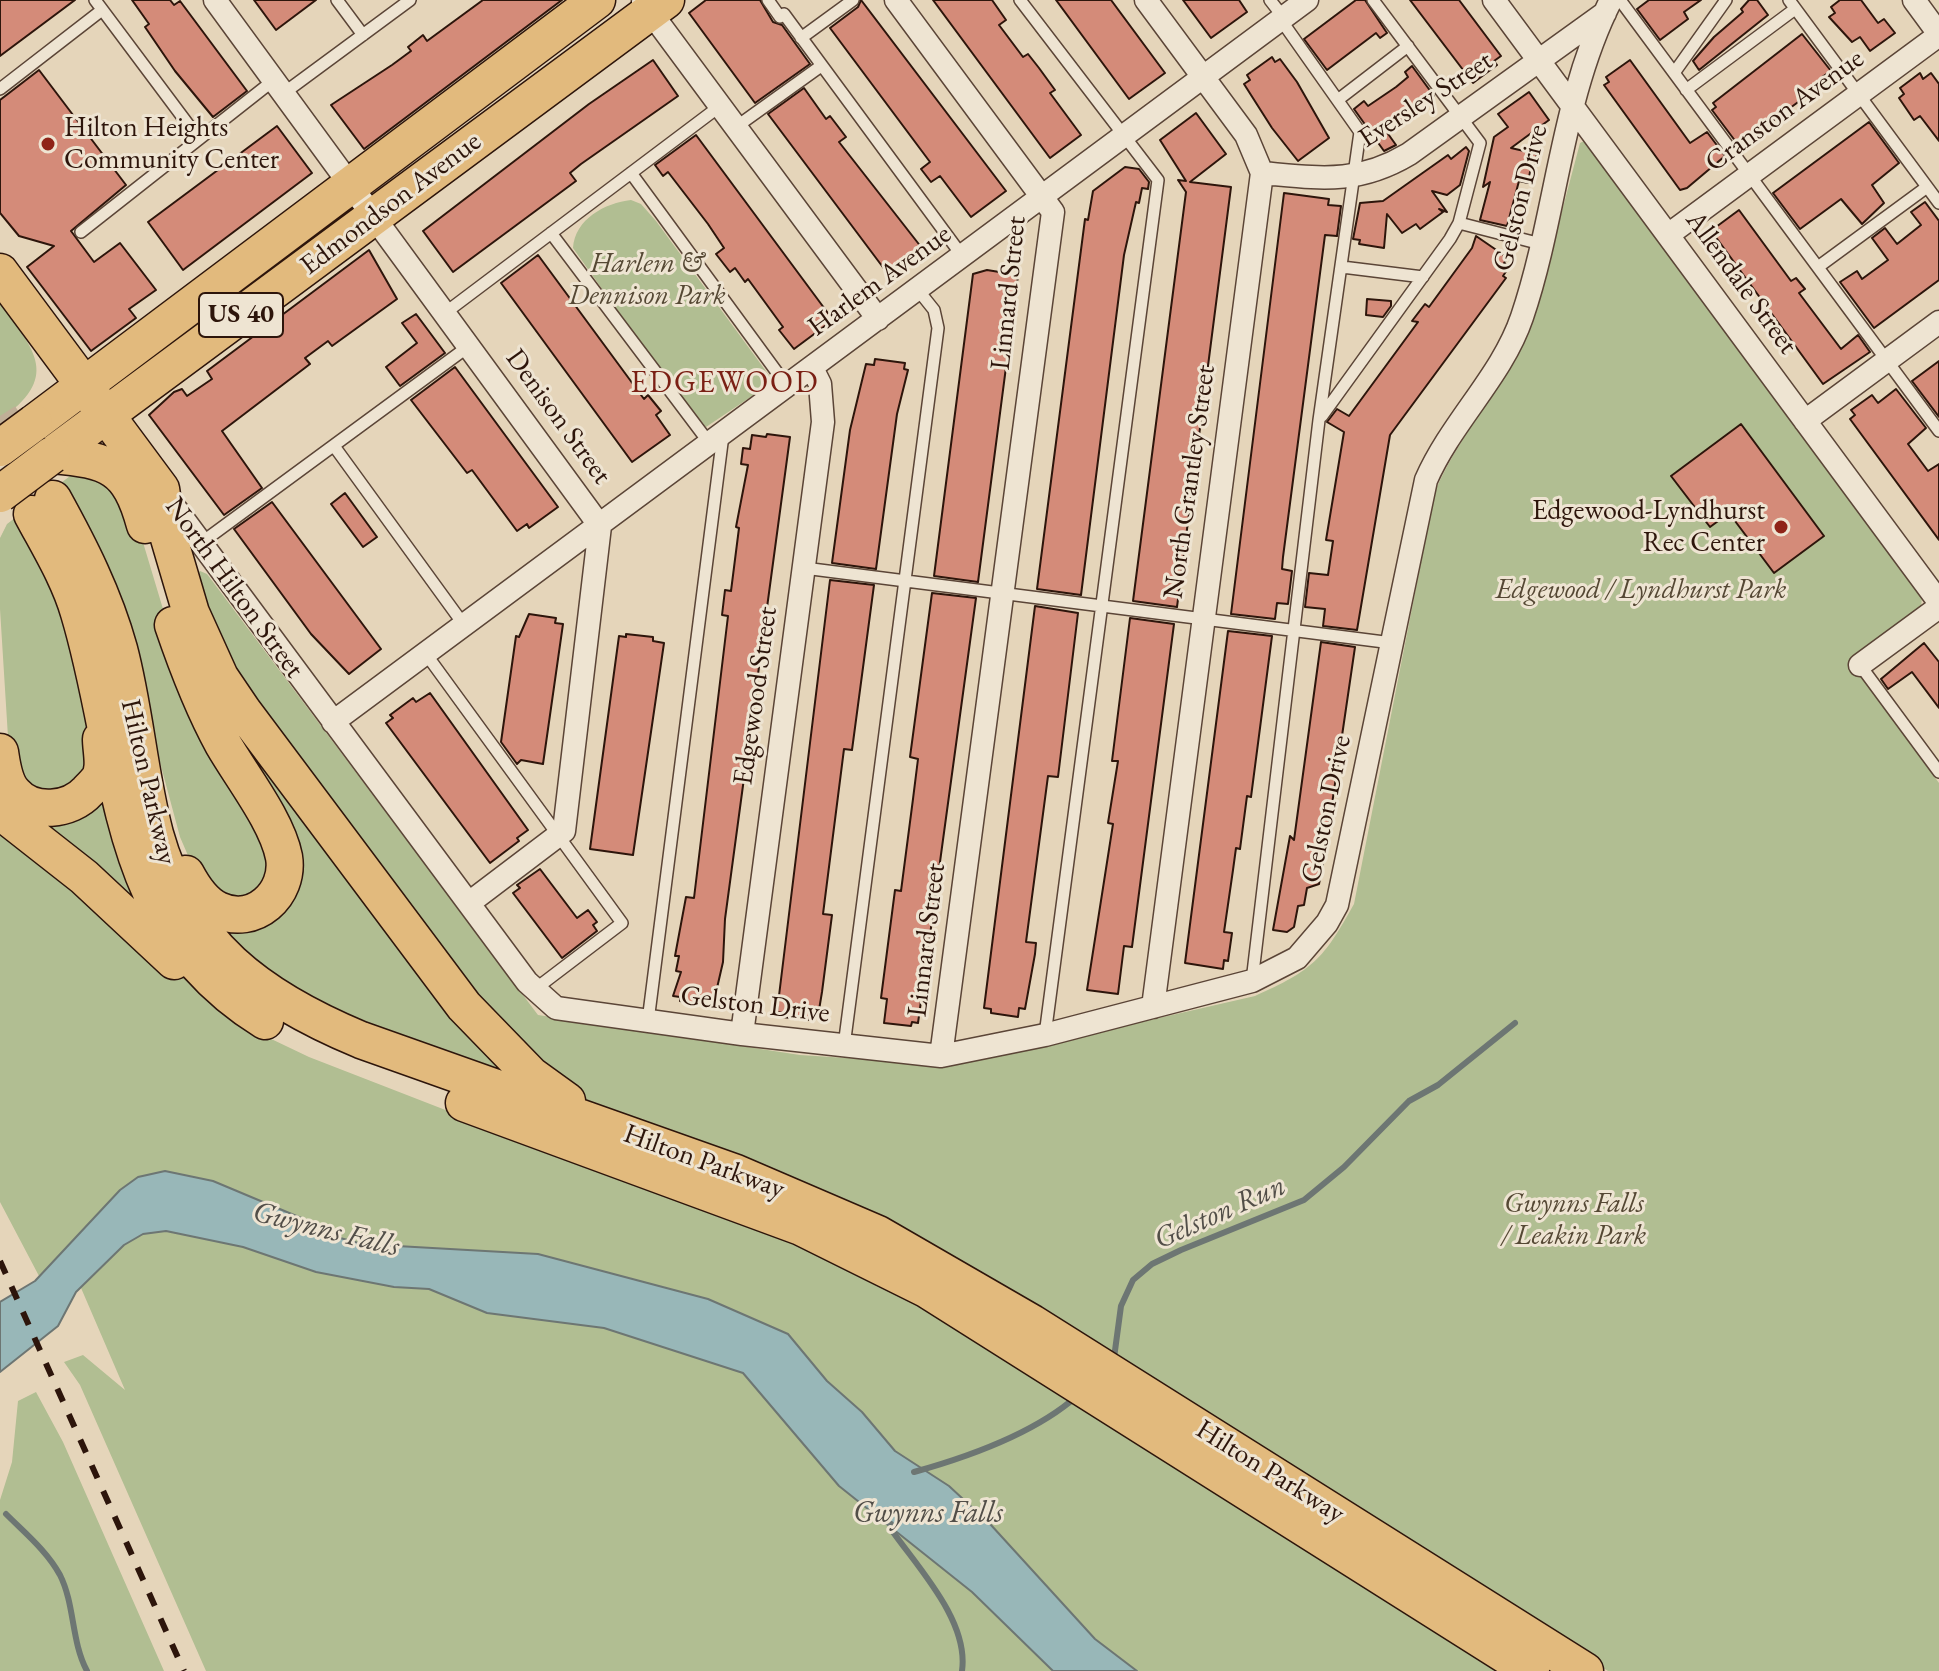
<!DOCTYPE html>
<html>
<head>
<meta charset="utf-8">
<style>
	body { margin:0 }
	canvas { display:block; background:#e5d5ba }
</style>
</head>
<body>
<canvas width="1939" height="1671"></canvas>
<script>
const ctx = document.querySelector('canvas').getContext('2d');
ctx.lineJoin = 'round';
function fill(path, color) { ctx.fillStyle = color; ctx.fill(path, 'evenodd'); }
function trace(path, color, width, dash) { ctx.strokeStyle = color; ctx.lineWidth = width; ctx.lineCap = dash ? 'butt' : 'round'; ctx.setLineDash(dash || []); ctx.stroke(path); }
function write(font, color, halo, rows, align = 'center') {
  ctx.font = font + ' "EB Garamond",serif'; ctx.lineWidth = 6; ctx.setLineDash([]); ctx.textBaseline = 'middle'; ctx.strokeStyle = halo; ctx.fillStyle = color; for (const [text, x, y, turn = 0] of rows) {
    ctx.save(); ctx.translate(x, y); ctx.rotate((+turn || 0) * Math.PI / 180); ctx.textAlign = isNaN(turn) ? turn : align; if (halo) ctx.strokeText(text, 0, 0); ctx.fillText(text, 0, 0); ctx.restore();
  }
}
fill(new Path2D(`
	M1586,140l336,456 -1,13 -71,53 89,121v888h-331l-648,-407 -347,-149 -31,-17 -61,-44 -277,-360 -52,-116 8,-7 7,3 331,441 262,40 154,10 301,-69c58,-26 68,-36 99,-92l81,-413c28,-63 73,-109 99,-174l46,-174z
	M631,200l10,4 15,17 115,157 -1,6 -64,43 -56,-70 -77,-109c2,-29 32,-45 58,-48z
	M0,303c36,49 60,74 0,117z
	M100,472l30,27 48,160 100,215 -39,31 -40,-24 -19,-44 -68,-254 -50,6 31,157v19l-33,33 -41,-17 -10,-28 -9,-144v-71l7,-14 67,-51z
	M209,675l303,401 -184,-60 -65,-40 -56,-62 87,-28z
	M105,799l52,127 -123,-110z
	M0,822l119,96 94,83 52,35 44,21 206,80 236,84 123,56 635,394h-1303l-126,-286 -16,-23 19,-7 42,35 -50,-116 85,-78 75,-5 -22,-10 -93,9 -81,86 -39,-74z
	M36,1392l27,50 101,229h-164v-171l12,-38 6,-61z`), '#b1be92');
const water = new Path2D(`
	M165,1171l48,10 93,39 27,16 29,8 176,10 170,45 80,35 39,47 35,31 33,39 54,35 42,39 104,114 42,32h-84l-81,-79 -133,-106 -96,-113 -139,-45 -117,-15 -58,-24 -35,-2 -78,-15 -73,-25 -77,-16 -23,3 -19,11 -48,47 -18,34 -58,46v-70l35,-21 85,-91 18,-13z`);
fill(water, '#98b7b8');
trace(water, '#6d7673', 2);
trace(new Path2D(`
	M1114,1358l7,-52 12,-26 19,-16 29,-14 123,-50 40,-33 65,-66 29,-16 77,-62
	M914,1472c54,-15 120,-38 163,-76
	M6,1514c19,19 41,37 54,61 15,30 11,66 27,96
	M891,1524l2,8c27,38 76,90 69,139`), '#6d7673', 6);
const building = new Path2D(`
	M0,0h75l-75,56z
	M132,0h38l4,5 6,-4 67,90 -34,26 -38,-46 -30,-44 4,-3z
	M254,0h62l-40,30z
	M483,0h79l-198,149 -33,-44 61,-40 19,-14 -3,-4 15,-12 4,6z
	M706,0h54l13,22 9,3 28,39 -55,39 -66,-90z
	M861,0l145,191 -35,26 -31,-41 -9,6 -10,-13 9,-7 -100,-134 28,-21z
	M933,0h59l14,20 -7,5 24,32 5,-3 11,14 16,22 -5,3 31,42 -31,23z
	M1056,0h55l54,73 -36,26z
	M1183,0h56l8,12 -36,26z
	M1356,0h9l22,33 -7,5 -4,-5 -49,37 -23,-31z
	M1410,0h49l42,56 -7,5 3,4 -24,18z
	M1649,0h52l-17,12 4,7 -28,21 -23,-31z
	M1749,0h8l11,15 -69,55 -6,-9 21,-24 29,-25 -2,-3z
	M1840,0h21l17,23 6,-4 11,14 -25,18 -10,-14 -8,5 -23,-25 6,-4 -4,-6z
	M1802,34l29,37 -9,6 3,5 -86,64 -27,-36 4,-3 -3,-4z
	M1272,57l3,5 5,-3 17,23 32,56 -31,23 -26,-33 -28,-44 6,-4 -3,-5z
	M653,60l25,36 -97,68 -11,9 6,8 -123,91 -30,-41 166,-127z
	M1630,60l60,83 17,-11 18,24 -38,32 -7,2 -76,-105 5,-3 -3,-5z
	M1412,66l22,30 -48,35 10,14 -12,6 -30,-42 10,-8 4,5 28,-19 12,-10 -3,-5z
	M39,70l87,115 -55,46 23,31 26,-19 36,47 -27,19 7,9 -45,33 -64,-84 27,-21 -35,-10 -19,-23v-113z
	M1920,73l3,6 8,-6 8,11v57l-19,-25 -6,4 -15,-22 5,-4 -4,-6z
	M804,88l22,31 4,-3 16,21 -7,5 86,110 -34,26 -123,-164z
	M1529,92l20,28 -38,28 26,6 -4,18h-3l-2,11 -9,-2 -12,45 -27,-6 10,-38 -7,5 11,-50 14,-10 -10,-13z
	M1196,113l30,41 -36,28 41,5 -54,420 -44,-6 53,-409 -8,-12 8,1 -26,-41z
	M1869,122l30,41 -27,22 12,18 -22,21 -21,-25 -41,30 -27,-36z
	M277,126l35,47 -129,97 -35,-48z
	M696,135l137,185 -39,29 -15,-19 4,-3 -35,-48 -3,3 -10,-14 -5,4 -14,-18 8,-6 -16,-24 -40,-52 -5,4 -8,-11z
	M1466,147l3,4 -9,34 -13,10 -15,-4 15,21 -8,-3 4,3 -23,17 -4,-5 -14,9 -15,-19 -3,34 -25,-4 1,-4 -7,-1 7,-36 23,-2 65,-46 3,4z
	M1125,167l14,2 10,13 -1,7 -6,-1 -3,15 -3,-1 -12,53 -43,340 -44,-6 48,-370 3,1 5,-29z
	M1284,193l45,6 -1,6 13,1 -4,30 -12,-1 -42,322 -1,12 10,2 -4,33 -11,-1 -2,16 -44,-5z
	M1925,202l14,19v59l-65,48 -34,-46 17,-11 5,8 26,-19 -16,-22 13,-10 12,16 24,-19 -10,-13z
	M1739,210l52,71 5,-3 9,11 -6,4 42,56 17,-14 12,17 -47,32 -108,-148 5,-4 -4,-5z
	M1476,236l32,22 -4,5 5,4 -6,9 3,2 -116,157 -33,195 -34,-4 2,-17 -20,-2 4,-34 19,2 5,-34 -7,-1 18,-108 -17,-10 10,-13 12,7 69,-94 -6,-1 13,-17 4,3 43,-59z
	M369,250l28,49 -65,47 -4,-5 -23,17 5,6 -88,67 40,57 -38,27 -75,-100 25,-23 8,-3 5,7 25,-17 -5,-8z
	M538,255l106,144 4,-4 13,16 -5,4 14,20 -38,27 -131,-179z
	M987,270l31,5 -40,307 -44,-6 39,-302z
	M1367,299l24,2v5l-8,11 -17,-2z
	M416,314l29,39 -45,33 -14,-19 31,-24 -15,-20z
	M875,359l30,4 -1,6 4,1 -11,44 -21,155 -44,-6 18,-133 16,-66 8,1z
	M1939,361v56l-27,-36z
	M455,367l103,140 -29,21 -2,-4 -10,7 -45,-61 -5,3 -56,-73z
	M1896,389l30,39 -18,16 20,27 11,-7v76l-89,-121 5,-4 -4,-5 21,-15 6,8z
	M1741,424l83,112 -50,37 -45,-60 -19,14 -39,-51z
	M767,434l23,3 -65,482 -2,43 -9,39 -6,-1 -1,6 -27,-5v-4l-7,-1 8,-24 -5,-1 3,-15h-4l11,-59 8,1 34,-282 -6,-1 3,-25 6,1 8,-63 -3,-1 12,-62 -7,-1 2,-16 7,1 2,-14 14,2z
	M345,493l32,44 -14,10 -32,-43z
	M272,502l109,147 -32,25 -38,-40 -77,-105z
	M830,580l44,5 -22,165 -8,-1 -21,165 9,1 -10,77 -4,24 -8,-1v5l-28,-3 1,-4 -6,-1z
	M932,593l44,5 -58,425 -6,-1 -1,4 -27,-3 3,-24 -6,-1 14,-108 6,1 12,-92 5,-40 -8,-2z
	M1035,606l43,7 -20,164 -10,-1 -22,166 10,1 -1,11 -10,55 -6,-1 -1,9 -27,-4v-4l-7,-1z
	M529,614l27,4 -1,5 8,1 -20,140 -22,-4 -4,4 -16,-22 15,-106 3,1z
	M1130,618l44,6 -42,323 -8,-1 -6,48 -31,-4 26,-166 -5,-1 10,-62h-6z
	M1228,631l44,5 -21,161 -4,-1 -7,53 -4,-1 -3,22 -9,62 8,1 -4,28 -4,-1 -1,9 -38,-6z
	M626,634l27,3v4l11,2 -31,212 -43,-6 29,-213 7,1z
	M1321,642l34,5 -30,205 -6,32 -12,4 -3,17 -6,1 -4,21 -7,5 -14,-2 17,-94 4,4z
	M1924,643l15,19v46l-27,-36 -24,17 -7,-10z
	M430,693l98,137 -11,8 2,3 -29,22 -104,-140 7,-5 -3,-3 23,-17 3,4z
	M540,869l37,49 11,-8 9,12 -4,3 4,6 -35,27 -49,-65 7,-5 -3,-3z`);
fill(building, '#d48b79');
trace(building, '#2d150b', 2);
trace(new Path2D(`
	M0,416l31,48`), '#c0af97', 36, [36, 18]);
const service = new Path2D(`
	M95,0l104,139
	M337,0l26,35
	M768,0l12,17 4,-3 179,243
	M1020,0l138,180 -113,855
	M1270,0l14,18
	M1620,0l319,431
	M1789,0l150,203
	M801,38l52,-38
	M1674,73l52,-73
	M0,89l102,-79
	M1686,90l109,-81
	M284,93l126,-93
	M1339,99l69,-53
	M736,127l85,-61
	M631,173l156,213
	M1459,223l82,21
	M81,232l193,-152
	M551,233l159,211
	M1342,267l81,10
	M1818,267l109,-80
	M445,313l275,-207
	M1322,416l128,-177 9,-16 21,-80 -107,-143
	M334,446l130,179
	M201,543l268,-197
	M804,568l588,75
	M426,654l196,269 -88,67
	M1860,665l79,107
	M1252,981l67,-561 41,-288 -79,-112
	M648,1021l75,-586
	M844,1046l94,-718 -4,-18 -16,-20`);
const minor = new Path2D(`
	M215,0l385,526 -36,305 -95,72
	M896,0l157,212 -112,844
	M1146,0l100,135 16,38 -109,834
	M1494,0l445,602
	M1914,0l25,34
	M643,2l235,317
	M1262,173c57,5 95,12 147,-19l196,-141
	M1668,235l271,-200
	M1805,421l134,-99
	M167,497l360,485 29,26 186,26 199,22 104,-21 207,-54 45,-23 30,-35 10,-18 89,-425c26,-59 76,-104 96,-163 35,-103 39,-219 89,-317
	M1860,665l79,-58
	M333,722l974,-722
	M742,1034l81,-612 -3,-38 -8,-16`);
const primary = new Path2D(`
	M0,272l161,217 7,46 23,78 29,64 23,34 221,295 67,69 36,26
	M34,423l563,-423
	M52,455l614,-455
	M52,455c57,5 77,11 93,70
	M53,499c27,49 51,96 66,150 16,60 20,124 36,185 31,111 105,164 206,206l375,133 142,61 154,89 553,348
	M32,514c17,32 37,64 47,99 47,156 30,311 186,408
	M173,625c14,41 29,81 50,119 19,33 54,77 61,113 6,37 -30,70 -66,53 -15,-7 -24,-21 -32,-36
	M0,752c2,13 4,31 14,41 19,22 56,18 74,-2 6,-7 13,-11 14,-21 2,-9 -1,-22 -1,-31
	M0,811l84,66 90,84
	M464,1103l337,124 125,62 605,382`);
trace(service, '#5b4537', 14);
trace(minor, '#5b4537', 25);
trace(primary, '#2d150b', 39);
trace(service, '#eee4d2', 11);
trace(minor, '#eee4d2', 22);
trace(primary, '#e2ba7d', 36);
trace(new Path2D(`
	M0,1261l184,410`), '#2d150b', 6, [14, 14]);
const primaryBridge = new Path2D(`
	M0,448l34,-25
	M0,494l52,-39`);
trace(primaryBridge, '#2d150b', 39, []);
trace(primaryBridge, '#e2ba7d', 36);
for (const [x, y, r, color] of [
	[48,144,8,"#8f2418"],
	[1781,527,8,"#8f2418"]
]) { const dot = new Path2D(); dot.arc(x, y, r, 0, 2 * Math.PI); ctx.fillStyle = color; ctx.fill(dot); trace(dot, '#eee4d2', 3); }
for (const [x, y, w] of [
	[241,315,84]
]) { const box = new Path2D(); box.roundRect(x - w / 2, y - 22, w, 44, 6); ctx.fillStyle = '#eee4d2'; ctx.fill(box); trace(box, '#2d150b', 2); }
write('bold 26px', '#2d150b', null, [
	["US 40",241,315]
]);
write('28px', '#2d150b', '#eee4d2', [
	["Eversley Street",1426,100,-33],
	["Cranston Avenue",1785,111,-36],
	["Gelston Drive",1521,198,-76],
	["Edmondson Avenue",391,204,-37],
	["Harlem Avenue",880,281,-36],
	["Allendale Street",1741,283,54],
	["Linnard Street",1009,293,-84],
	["Denison Street",558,417,54],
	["North Grantley Street",1190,482,-82],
	["North Hilton Street",234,588,54],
	["Edgewood Street",756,696,-82],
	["Hilton Parkway",148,782,77],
	["Gelston Drive",1327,809,-78],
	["Linnard Street",927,940,-83],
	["Gelston Drive",755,1005,7],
	["Hilton Parkway",704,1162,20],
	["Hilton Parkway",1270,1472,32]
]);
write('28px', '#2d150b', '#eee4d2', [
	["Hilton Heights",64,128],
	["Community Center",64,160],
	["Edgewood-Lyndhurst",1765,511,"right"],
	["Rec Center",1765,543,"right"]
], 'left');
write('italic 28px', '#554834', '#eee4d2', [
	["Harlem &",647,264],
	["Dennison Park",647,296],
	["Edgewood / Lyndhurst Park",1641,590],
	["Gwynns Falls",1574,1204],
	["/ Leakin Park",1574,1236]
]);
ctx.letterSpacing = '2px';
write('30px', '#7a1f14', '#eee4d2', [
	["EDGEWOOD",725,384]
]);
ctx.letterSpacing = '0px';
write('italic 30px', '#524e48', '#eee4d2', [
	["Gelston Run",1220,1213,-24],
	["Gwynns Falls",326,1230,14],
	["Gwynns Falls",928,1514]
]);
</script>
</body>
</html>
